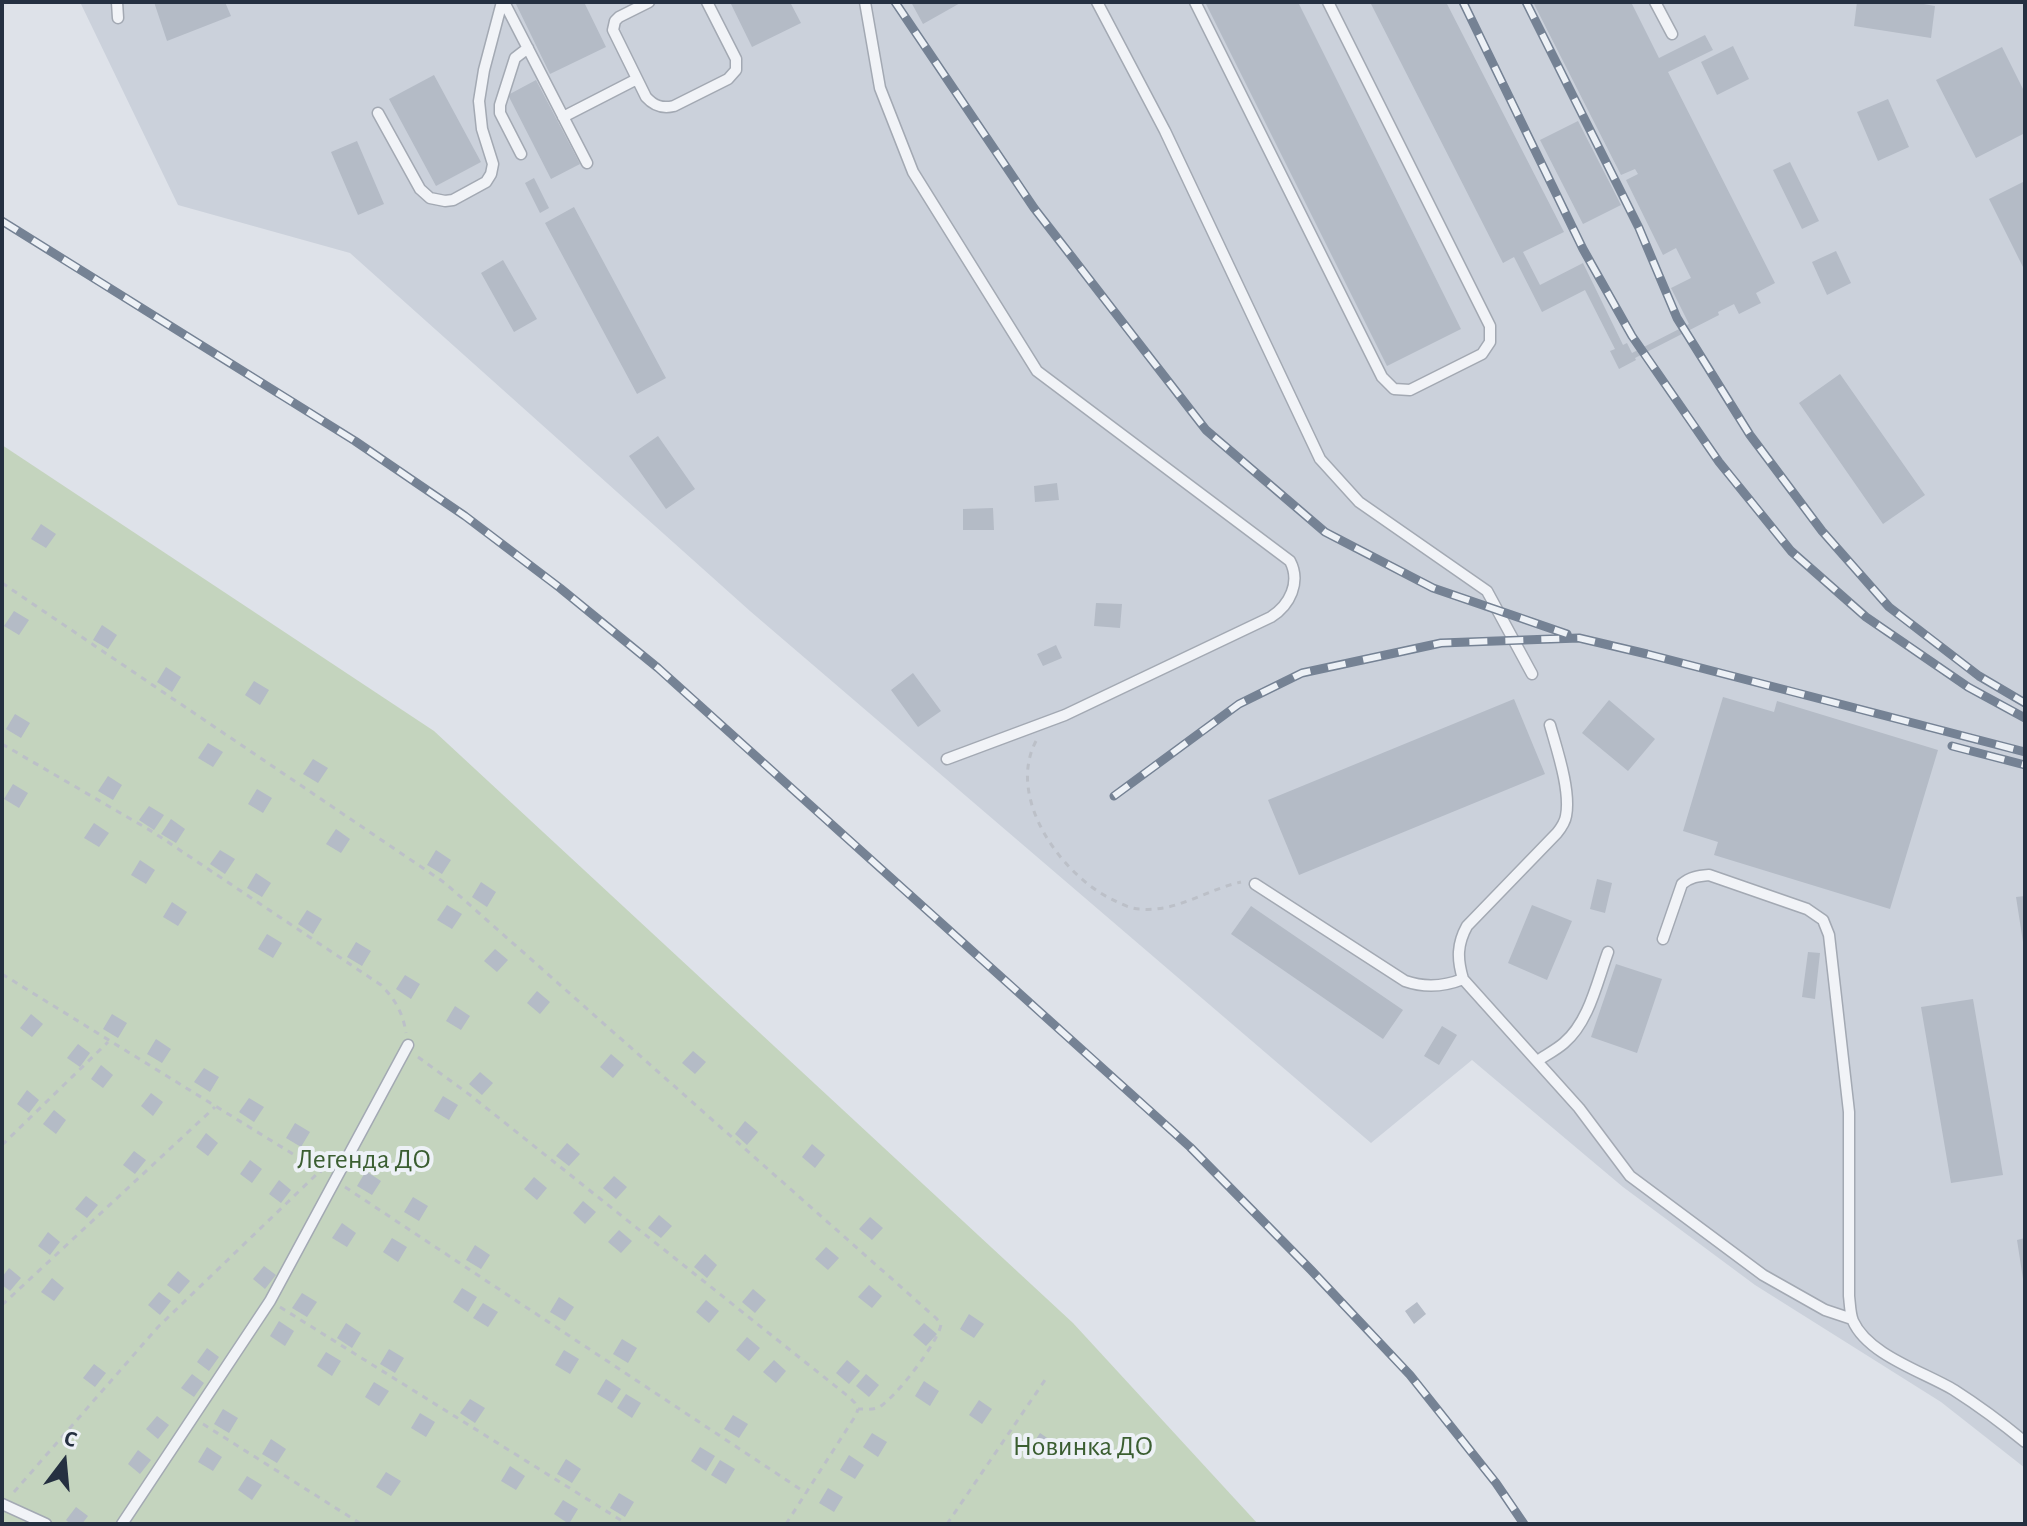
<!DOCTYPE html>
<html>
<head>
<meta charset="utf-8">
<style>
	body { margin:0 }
	#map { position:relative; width:2027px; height:1526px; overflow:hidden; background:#dee2e9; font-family:"Alegreya Sans",sans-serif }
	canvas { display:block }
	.frame { position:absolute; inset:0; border:4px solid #253041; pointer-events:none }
	.north { position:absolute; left:24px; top:1422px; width:80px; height:80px; -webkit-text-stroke:6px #edf1f6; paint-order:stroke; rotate:16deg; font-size:22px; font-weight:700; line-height:32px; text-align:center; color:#253041 }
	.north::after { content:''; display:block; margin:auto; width:28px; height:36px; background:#253041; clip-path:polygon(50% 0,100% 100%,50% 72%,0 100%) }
</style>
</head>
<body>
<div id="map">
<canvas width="2027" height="1526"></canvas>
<div class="frame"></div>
<div class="north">С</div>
</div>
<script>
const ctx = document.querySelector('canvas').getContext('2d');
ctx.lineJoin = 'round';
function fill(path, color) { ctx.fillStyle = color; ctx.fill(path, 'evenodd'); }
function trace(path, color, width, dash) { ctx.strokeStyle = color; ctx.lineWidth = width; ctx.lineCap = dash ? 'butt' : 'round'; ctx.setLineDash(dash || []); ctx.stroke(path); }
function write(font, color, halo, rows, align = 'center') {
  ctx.font = font + ' "Alegreya Sans",sans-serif'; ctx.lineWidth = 8; ctx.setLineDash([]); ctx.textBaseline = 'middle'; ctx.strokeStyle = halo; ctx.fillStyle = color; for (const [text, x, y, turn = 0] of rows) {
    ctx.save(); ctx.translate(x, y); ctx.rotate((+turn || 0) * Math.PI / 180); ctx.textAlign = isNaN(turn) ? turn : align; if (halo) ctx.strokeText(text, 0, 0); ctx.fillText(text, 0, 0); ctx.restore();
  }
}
fill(new Path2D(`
	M80,2h1945v1466l-84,-66 -186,-117 -132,-98 -151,-127 -101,83 -621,-532 -400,-358 -172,-48z`), '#cbd1db');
fill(new Path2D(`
	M2,445l432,286 639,592 185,201h-1256z`), '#c4d4be');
fill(new Path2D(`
	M154,2h71l6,14 -64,25z
	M515,2h69l22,45 -56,27z
	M730,2h60l11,21 -49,24z
	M911,2h51l-39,22z
	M1205,2h93l163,327 -74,37z
	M1370,2h76l118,230 -41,20 17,33 43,-22 40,82 4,-2 5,10 57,-29 -18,-36 20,-10 -15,-30 -13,7 -37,-75 12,-6 -3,-5 -14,6 -88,-173h98l28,56 46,-23 8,15 -45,22 107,211 -19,10 5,10 -22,11 -5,-10 -16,8 1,3 -84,43 1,2 -17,9 -9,-18 5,-2 -30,-59 -43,22 -28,-55 -11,6z
	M1857,2h55l23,4 -4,32 -77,-12z
	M1733,46l16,33 -32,16 -16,-33z
	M2002,47l23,46v40l-49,25 -40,-78z
	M434,75l47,87 -45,24 -47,-87z
	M536,80l44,84 -29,15 -43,-84z
	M1888,99l21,48 -31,14 -21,-49z
	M1578,121l43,84 -38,19 -43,-84z
	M357,141l27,63 -26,11 -27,-63z
	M1790,162l29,59 -17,8 -29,-59z
	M534,178l15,30 -9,5 -15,-30z
	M2025,181v90l-36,-72z
	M574,207l92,171 -29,16 -92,-171z
	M1836,251l15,32 -24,12 -15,-33z
	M503,260l34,59 -23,13 -33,-59z
	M1840,374l85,121 -42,29 -84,-121z
	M658,436l37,53 -29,20 -37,-53z
	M1057,483l2,17 -24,2 -1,-16z
	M993,508l1,22h-31v-21z
	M41,524l15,10 -10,14 -15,-9z
	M1096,603l26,1 -2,24 -26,-2z
	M14,611l15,9 -10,15 -15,-9z
	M102,625l15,10 -9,14 -15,-9z
	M1056,645l6,13 -19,8 -6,-12z
	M166,667l15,10 -9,15 -15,-10z
	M913,673l28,38 -23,16 -27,-37z
	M254,681l15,9 -9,15 -15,-10z
	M1723,697l51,15 3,-11 161,49 -48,159 -176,-54 4,-13 -35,-11z
	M1514,699l31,75 -246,101 -31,-75z
	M1609,700l46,39 -27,32 -46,-38z
	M15,714l15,9 -9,15 -15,-9z
	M208,743l15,9 -10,15 -15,-9z
	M313,759l15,9 -10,15 -15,-9z
	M108,776l14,9 -9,15 -15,-9z
	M13,784l15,9 -9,15 -15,-9z
	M257,789l15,9 -9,15 -15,-9z
	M149,806l15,9 -10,15 -15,-10z
	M171,819l14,10 -9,14 -15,-9z
	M94,823l15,10 -10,14 -15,-9z
	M336,829l14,10 -9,14 -15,-9z
	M220,850l15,9 -10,15 -15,-10z
	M436,850l15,10 -9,14 -15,-9z
	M140,860l15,10 -9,14 -15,-9z
	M256,873l15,10 -9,14 -15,-9z
	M1597,879l15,4 -7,30 -15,-4z
	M481,882l15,10 -9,15 -15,-10z
	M2025,896v45l-2,1 -7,-45z
	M172,902l15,10 -9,14 -15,-9z
	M447,905l15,9 -10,15 -15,-9z
	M1532,905l40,16 -25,59 -39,-17z
	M1251,906l152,104 -20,29 -152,-105z
	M307,910l15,9 -9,15 -15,-10z
	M267,934l15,9 -9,15 -15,-9z
	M356,942l15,9 -9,15 -15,-9z
	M495,949l13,11 -11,12 -13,-11z
	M1808,952l12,1 -5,46 -13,-2z
	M1616,964l46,15 -25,74 -46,-16z
	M405,975l15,9 -9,15 -15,-10z
	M537,991l13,11 -10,12 -13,-11z
	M1973,999l30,176 -52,8 -30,-176z
	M455,1006l15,10 -9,14 -15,-9z
	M31,1014l12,10 -11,13 -12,-9z
	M112,1014l15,9 -9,15 -15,-9z
	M1442,1026l15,9 -18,30 -15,-9z
	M156,1039l15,10 -9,14 -15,-9z
	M78,1044l12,9 -10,14 -13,-9z
	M693,1051l13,11 -11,12 -13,-11z
	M611,1054l13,11 -11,13 -13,-11z
	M101,1065l12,10 -10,13 -12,-9z
	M204,1068l15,9 -9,15 -16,-10z
	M480,1072l13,11 -11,12 -13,-11z
	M27,1090l12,10 -10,13 -12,-9z
	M151,1093l12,9 -10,14 -12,-10z
	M443,1096l15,9 -9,15 -15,-9z
	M249,1098l15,9 -10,15 -15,-10z
	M54,1110l12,10 -10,14 -13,-10z
	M745,1121l13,11 -11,13 -12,-11z
	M295,1123l15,9 -9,15 -15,-9z
	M206,1133l12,10 -10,13 -12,-9z
	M567,1143l13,11 -11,12 -13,-10z
	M812,1144l13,11 -10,13 -13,-11z
	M134,1151l12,9 -11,14 -12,-9z
	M250,1160l12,9 -10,14 -12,-9z
	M366,1171l15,10 -9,14 -15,-9z
	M614,1176l13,11 -11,12 -13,-11z
	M534,1177l13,11 -10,12 -13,-11z
	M279,1180l12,10 -10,13 -12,-9z
	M86,1196l12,9 -11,13 -12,-9z
	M413,1197l15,9 -9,15 -15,-9z
	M583,1201l13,11 -11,12 -12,-11z
	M659,1215l13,11 -11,12 -13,-10z
	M870,1217l13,11 -11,12 -13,-11z
	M342,1223l14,10 -9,14 -15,-9z
	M619,1230l13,11 -11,12 -13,-11z
	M48,1232l12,10 -10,13 -12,-9z
	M392,1238l15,9 -9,15 -15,-10z
	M2025,1238v41h-2l-6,-39z
	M475,1245l15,10 -9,14 -15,-9z
	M826,1247l13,11 -11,12 -13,-11z
	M705,1254l12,11 -10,13 -13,-11z
	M264,1266l12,9 -11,14 -12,-10z
	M9,1268l12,10 -11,13 -8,-6v-8z
	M178,1271l12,10 -11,13 -12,-9z
	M52,1278l12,10 -10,13 -13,-9z
	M869,1285l13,11 -10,12 -14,-11z
	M462,1288l15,9 -9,15 -15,-10z
	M753,1289l13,11 -11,13 -13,-11z
	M159,1292l12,9 -11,14 -12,-10z
	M302,1293l15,9 -10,15 -15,-9z
	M559,1297l15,10 -9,14 -15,-9z
	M706,1300l13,11 -10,12 -13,-11z
	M1417,1302l9,12 -12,10 -9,-13z
	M483,1303l15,9 -10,15 -15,-9z
	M969,1314l15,10 -10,14 -14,-9z
	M279,1321l15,10 -9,15 -15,-10z
	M346,1323l15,10 -9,15 -15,-10z
	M924,1323l13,11 -11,12 -13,-11z
	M747,1337l13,11 -11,13 -13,-11z
	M622,1339l15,9 -9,15 -15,-9z
	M207,1348l12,9 -10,14 -12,-9z
	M389,1349l15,9 -9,15 -15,-9z
	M564,1350l15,9 -9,15 -15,-9z
	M326,1352l15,9 -9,15 -15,-10z
	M774,1360l12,11 -10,12 -13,-11z
	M847,1360l13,11 -11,13 -13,-11z
	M94,1364l12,9 -11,14 -12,-9z
	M192,1374l12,9 -10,14 -13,-9z
	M866,1374l13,11 -10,12 -13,-11z
	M606,1379l15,10 -9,14 -15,-9z
	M924,1381l15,10 -9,15 -15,-10z
	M374,1382l15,9 -10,15 -14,-9z
	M626,1394l15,9 -9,15 -15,-10z
	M470,1399l15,9 -10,15 -15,-10z
	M979,1400l13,9 -10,15 -13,-9z
	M223,1409l15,9 -9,15 -15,-9z
	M420,1413l15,9 -9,15 -15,-9z
	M733,1415l15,9 -9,14 -15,-9z
	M157,1416l12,9 -11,14 -12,-10z
	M872,1433l15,9 -9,15 -15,-10z
	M1040,1433l13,9 -10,15 -13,-9z
	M271,1439l15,10 -9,14 -15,-9z
	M207,1447l15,10 -9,14 -15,-9z
	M700,1447l15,9 -9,15 -15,-10z
	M138,1450l13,10 -11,14 -12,-10z
	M849,1455l15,10 -9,14 -15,-9z
	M566,1459l15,10 -9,14 -15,-9z
	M720,1460l15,9 -9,15 -15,-9z
	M510,1466l15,10 -9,14 -15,-9z
	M386,1472l15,9 -10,15 -15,-9z
	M247,1476l15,9 -10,15 -14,-10z
	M828,1488l15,9 -9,15 -15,-9z
	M619,1493l15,9 -9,15 -15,-9z
	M563,1500l15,9 -9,15 -15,-10z
	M76,1507l12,9 -6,8h-12l-4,-4z`), '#b4bbc6');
const service = new Path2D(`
	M117,2l1,16
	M504,2l83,161
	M649,2l-30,15 -4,4 -2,9 33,67c8,9 16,12 28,9l54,-27 8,-9v-11l-29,-57
	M865,2l15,86 33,84 124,199 253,190c11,21 0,44 -19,56l-206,98 -118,44
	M1097,2l68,129 155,328 39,43 128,89 45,83
	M1195,2l187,375 12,12 16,1 72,-36 8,-12v-16l-162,-324
	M1655,2l17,32
	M378,113l42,76 10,9 15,3 8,-1 33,-18 5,-8 2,-10 -11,-35 -3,-28 5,-31 18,-68
	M563,117l74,-38
	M521,154l-21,-41v-8l15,-47 13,-10
	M1550,725c7,25 21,66 16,91 -1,6 -5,12 -9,17l-90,93c-10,18 -10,33 -4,53l116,129 51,68 133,99 62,35 27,9
	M1255,884l150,97c20,7 38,6 58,-2
	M1663,939l19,-55c8,-7 16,-8 27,-9l98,34 16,11 6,15 20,177v184c1,8 1,18 4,25 15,34 71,51 101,69 25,16 48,33 71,52
	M1537,1061c9,-6 19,-11 27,-18 25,-21 33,-61 44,-91
	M2,1504l44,20
	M122,1524l148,-223 138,-256`);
trace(service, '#a3a9b3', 13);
trace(new Path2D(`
	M2,583l443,300 491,435 5,6c-1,16 -48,78 -64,84 -6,2 -13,1 -19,1
	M1036,741c-30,57 25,133 75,158 9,4 19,10 29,10 35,4 68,-20 101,-27
	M2,744l151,88 228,153c14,14 22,28 25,48
	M2,974l320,198
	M418,1057l52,38 379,302 6,6 3,6
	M2,1145l106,-103
	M345,1187l461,306
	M2,1305l213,-198
	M280,1307l347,217
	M203,1424l158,100
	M14,1492l144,-165 162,-156
	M786,1524l70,-109 2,-6
	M947,1524l98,-144`), '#bcc0c8', 3, [6, 6]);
trace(service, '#f1f3f7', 10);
const rail = new Path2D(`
	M895,2l139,206 172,222 119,102 108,56 134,46
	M1463,2l120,247 49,87 87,126 72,89 75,66 102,70 57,31
	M1526,2l113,226 38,90 73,117 72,96 67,76 90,69 46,27
	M2,221l353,220 110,75 95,72 98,80 532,479 121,123 99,105 86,108 28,41
	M1952,746l73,19
	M1114,796l125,-92 63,-31 139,-30 138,-5 68,16 378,98`);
trace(rail, '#758294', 9);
trace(rail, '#edf1f6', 6, [18]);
write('28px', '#3b5e31', '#edf1f6', [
	["Легенда ДО",364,1160],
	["Новинка ДО",1083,1447]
]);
</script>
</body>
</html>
